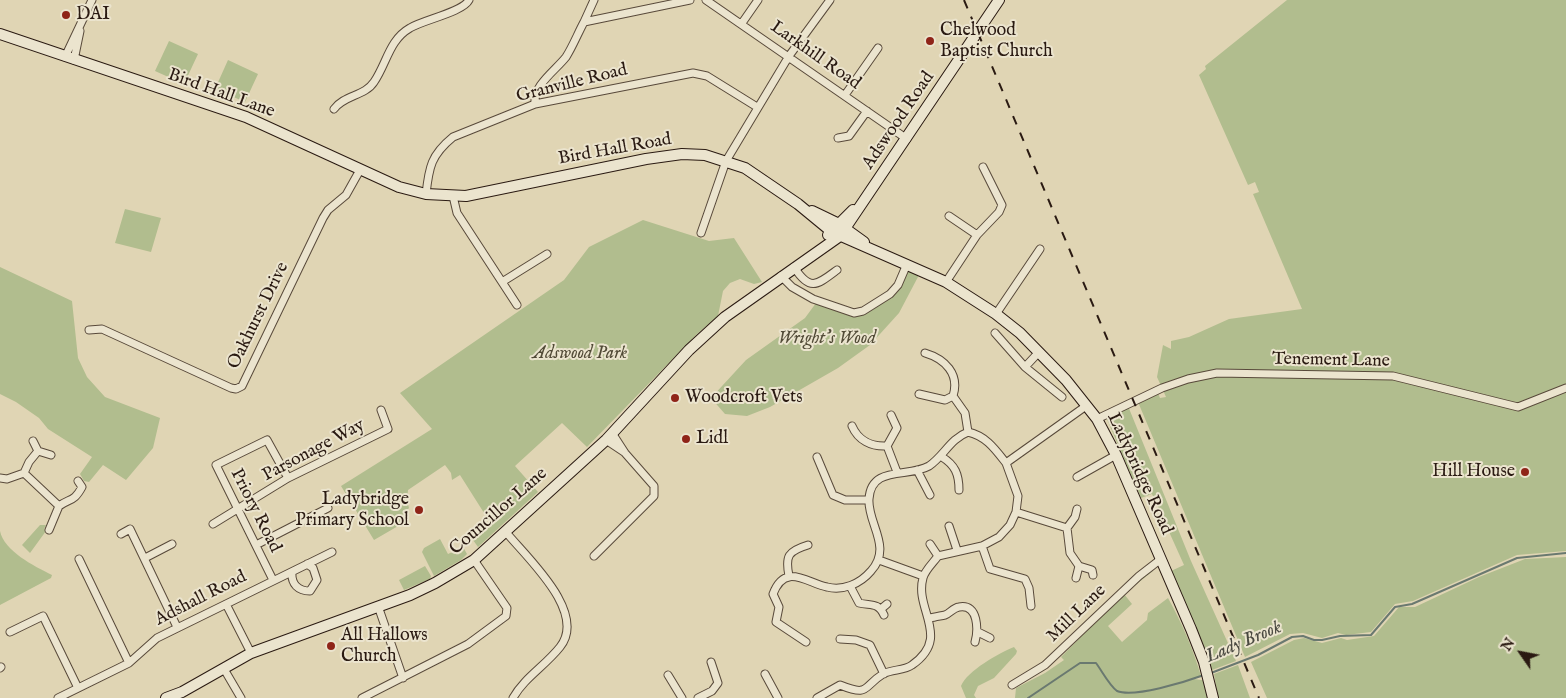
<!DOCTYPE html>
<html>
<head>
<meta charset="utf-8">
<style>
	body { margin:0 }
	#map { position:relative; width:1566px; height:698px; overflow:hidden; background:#e0d5b4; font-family:"IM FELL English",serif }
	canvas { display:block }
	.north { position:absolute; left:1496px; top:628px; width:50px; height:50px; -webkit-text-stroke:4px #ebe4ce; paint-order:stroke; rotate:303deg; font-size:14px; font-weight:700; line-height:20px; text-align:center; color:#2a1a12 }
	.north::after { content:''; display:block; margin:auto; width:18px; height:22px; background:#2a1a12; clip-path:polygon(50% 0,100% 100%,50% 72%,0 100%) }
</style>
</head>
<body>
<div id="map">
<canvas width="1566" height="698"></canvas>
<div class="north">N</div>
</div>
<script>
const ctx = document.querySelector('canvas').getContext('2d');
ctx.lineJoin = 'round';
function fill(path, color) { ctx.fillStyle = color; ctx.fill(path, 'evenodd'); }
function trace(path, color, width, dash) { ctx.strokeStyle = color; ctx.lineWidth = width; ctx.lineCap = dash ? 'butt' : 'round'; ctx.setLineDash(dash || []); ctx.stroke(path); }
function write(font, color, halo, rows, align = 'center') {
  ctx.font = font + ' "IM FELL English",serif'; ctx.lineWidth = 4; ctx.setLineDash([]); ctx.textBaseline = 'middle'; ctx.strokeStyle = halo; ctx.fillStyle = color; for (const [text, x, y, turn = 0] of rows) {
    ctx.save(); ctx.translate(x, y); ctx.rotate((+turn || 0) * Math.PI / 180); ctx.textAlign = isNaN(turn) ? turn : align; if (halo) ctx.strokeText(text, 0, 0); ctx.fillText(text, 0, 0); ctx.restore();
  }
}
fill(new Path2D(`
	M1287,0h279v385l-41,21h7l34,-17v162l-49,4 -104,46 -18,3 -24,28 -25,3 -8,-2 -16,5 -19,-5 -13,1 -45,23 -107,-255 20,-9 2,5 6,-1 -9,-20 6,-32 8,4v-8l18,-4 40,-18 73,-10 -49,-115 6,-2 -4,-10 -7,3 -49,-110 7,-6 -1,-3z
	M169,41l29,13 -14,30 -29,-13z
	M228,60l30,14 -13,28 -30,-13z
	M125,209l36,9 -10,34 -36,-9z
	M643,220l66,21 25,-3 28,44 -8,2 -14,-5 -10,4 -7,8 -5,25 -21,18 -110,113 -25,-24 -47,43 23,26 -60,55 -5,-7 18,-16 -31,-49 -8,5 -1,-7 -6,-8 -37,25 -1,11 2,7 -7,8 3,6 -31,18 -33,-54 91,-57 -32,-36 164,-113 25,-33z
	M0,267l72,34 6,57 9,19 18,20 55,21 -7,30 -27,32 -23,-15 -14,17 -5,-1 -4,-7 12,-17 -44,-28 -9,-11 -23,-16 -16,-8z
	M908,269l11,6 -20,38 -29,32 -32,23 -68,39 -23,9 -22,-2 -14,-16 35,-38 59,-42 11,-15c9,3 32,14 41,13 22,-3 40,-30 51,-47z
	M1128,406l63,155 45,100 -24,9 -41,-99 13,-6 -32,-71 -11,4 -35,-81z
	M40,525h6l-2,4 2,2 -16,22 -8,-8z
	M0,531c4,20 34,35 52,44l-1,3 -51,27z
	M440,539l8,15 15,-7 4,7 -6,6 -27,16 -12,-24 2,-4z
	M1566,557v141h-299l-16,-36 43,-22 10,-2 18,5 19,-5 6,2 27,-4 25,-29h16l64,-30 46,-18z
	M425,566l6,10 -1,3 -26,11 -5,-10z
	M1151,570l2,1 -29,23 8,10 -24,22 14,16 25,-22 1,-7 20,-15c14,25 25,51 33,78l-7,3 15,2 4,17h-198l1,-10 29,-15 19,-13 -3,-3 68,-69z
	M1014,647l3,4 -1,3 -22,24 -16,8 -4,9 2,3h-10l-5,-12c6,-15 38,-33 53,-39z
	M1238,665l12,33h-32l-4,-24z`), '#b1bd8e');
trace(new Path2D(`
	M1211,673l47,-18 34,-18 11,-1 11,4h8l18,-4 31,-1 24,-28 17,-3 105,-46 49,-5
	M1028,698l52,-35h16c6,8 13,22 21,28 17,7 68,-9 87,-16`), '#6a7970', 2);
const street = new Path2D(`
	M706,0l201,139
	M584,22l10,-22
	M742,23l16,-23
	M65,57l27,-57
	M74,60l6,-29
	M845,95l33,-47
	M535,104c-2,-19 20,-33 31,-47 7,-11 12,-24 18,-35l106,-22
	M334,109c10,-14 31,-13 40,-27 13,-19 15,-42 36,-54 13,-8 53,-16 59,-28
	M838,138l11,-2 18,-25
	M426,194c3,-27 5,-39 27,-57l82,-33 158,-31 14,3 50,31
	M453,196l4,17 60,92
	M949,216l28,19
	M701,233l25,-72 63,-105 41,-56
	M794,267c16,25 23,18 43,3
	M781,276l11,11 21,12 41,14 9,-2 27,-17 8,-9 9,-21
	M502,282l45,-28
	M946,282l31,-47 22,-23 3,-7 -19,-38
	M996,314l44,-65
	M89,330l13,-1 129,59 5,1 6,-3 81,-168 5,-8 18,-15 14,-25
	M995,333l30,34 14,-15
	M925,353c20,6 35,21 28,43l12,17 3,19
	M1025,367l37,30
	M919,394l26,6 8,-4
	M1097,419l65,-31 26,-9 29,-6 176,3 125,31 48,-19
	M852,426c6,14 19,21 35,20l10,26
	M606,440l18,12
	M887,446l10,-18 -6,-13
	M38,451l13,4
	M817,457l16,38 12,5h24
	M942,457c13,8 17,17 17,33
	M917,470l13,25
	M24,473l5,-11 9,-11 -5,-10
	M1077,477l39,-22
	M0,478l7,1 17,-6 35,33 -10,24
	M59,506c11,-8 15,-4 23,-19l-4,-6
	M1016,512l51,16 3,25 9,13 -3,12
	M213,524l75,-46 100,-49 -7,-19
	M949,526l8,24
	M1067,528l8,-11 2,-8
	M505,531c21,26 83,81 55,116 -15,19 -36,31 -47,51
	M121,534l9,-5 47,98
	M930,544l8,12
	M256,545l72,-37
	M982,546l8,23 35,10 4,9 2,18
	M594,556l60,-60v-10l-29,-33 -13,-20
	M145,558l27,-14
	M79,559l50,104
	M879,560l44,16
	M1079,566l13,4 1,5
	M292,572c-1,12 6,19 18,19l7,-11 -4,-12 -6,-4
	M789,576c-4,-20 -1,-25 19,-31
	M273,580l-57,-115 51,-25 21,38
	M850,586l9,17c12,3 19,-1 25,12
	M226,604l25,49
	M378,606l25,72
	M881,609l6,-5
	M930,618c4,-1 10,-2 15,-3 5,-2 8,-7 14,-8 20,-4 19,24 16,35
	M10,632l33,-16 35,72
	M978,632l12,6
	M840,639l16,1 14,5 14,29
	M806,642l-30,-20 3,-15 -6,-13c12,-32 34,-11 54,-7 16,4 33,-3 44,-16 22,-24 -4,-48 -2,-72 2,-34 39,-21 60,-33 15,-10 21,-27 39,-34 18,4 27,17 38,31
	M0,668l1,-1
	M224,669l17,29
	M765,674l13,24
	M668,675l14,23
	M1012,685l33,-20 94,-89 22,-17
	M58,698l71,-35 28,-25 175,-86
	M362,698l106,-54 38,-28 1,-8 -33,-48
	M698,698l14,-7 6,-8 -7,-21
	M817,698l23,-13c30,12 22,2 43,-11 9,-5 21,-3 29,-9 40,-28 2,-55 11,-87 2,-8 11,-16 15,-22l44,-10 17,-9 11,-12 6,-13 2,-16 -12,-33 80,-57`);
const secondary = new Path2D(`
	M0,34l246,83 153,70 27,7 40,2 180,-37 36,-5 23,1 40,13 53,36 34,28 114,50 50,32 24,19 46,47 31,39 19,36 75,174 13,33 9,36
	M812,211l27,13 25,18
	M828,235l25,-25
	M166,698l16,-6 69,-39 159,-58 25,-12 39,-23 132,-120 83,-90 36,-33 115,-81 159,-236`);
trace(street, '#58493a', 9);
trace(secondary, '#2a1a12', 12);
trace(street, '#ebe4ce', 7);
trace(secondary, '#ebe4ce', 10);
trace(new Path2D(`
	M964,0l295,698`), '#2a1a12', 2, [9, 9]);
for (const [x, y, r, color] of [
	[66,15,5,"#8f2418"],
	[930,41,5,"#8f2418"],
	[675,398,5,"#8f2418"],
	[686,439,5,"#8f2418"],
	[1525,472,5,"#8f2418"],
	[419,510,5,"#8f2418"],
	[331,646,5,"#8f2418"]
]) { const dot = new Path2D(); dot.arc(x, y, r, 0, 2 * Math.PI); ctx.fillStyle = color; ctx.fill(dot); trace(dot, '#ebe4ce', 2); }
write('18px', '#2a1a12', '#ebe4ce', [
	["DAI",76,15],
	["Chelwood",940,31],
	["Baptist Church",940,52],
	["Woodcroft Vets",685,398],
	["Lidl",696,439],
	["Hill House",1515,472,"right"],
	["Ladybridge",409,500,"right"],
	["Primary School",409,521,"right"],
	["All Hallows",341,636],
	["Church",341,657]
], 'left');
write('18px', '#2a1a12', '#ebe4ce', [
	["Larkhill Road",815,56,35],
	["Granville Road",572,84,-14],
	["Bird Hall Lane",221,94,20],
	["Adswood Road",899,121,-56],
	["Bird Hall Road",615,150,-10],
	["Oakhurst Drive",259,316,-64],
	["Tenement Lane",1331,361,1],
	["Parsonage Way",314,451,-28],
	["Ladybridge Road",1139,474,65],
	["Priory Road",255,511,63],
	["Councillor Lane",499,512,-41],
	["Adshall Road",201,599,-27],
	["Mill Lane",1077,614,-44]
]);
write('italic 18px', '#524b37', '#ebe4ce', [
	["Wright's Wood",827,339],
	["Adswood Park",580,354]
]);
write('italic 19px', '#4a4941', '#ebe4ce', [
	["Lady Brook",1244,643,-23]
]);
</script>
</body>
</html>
